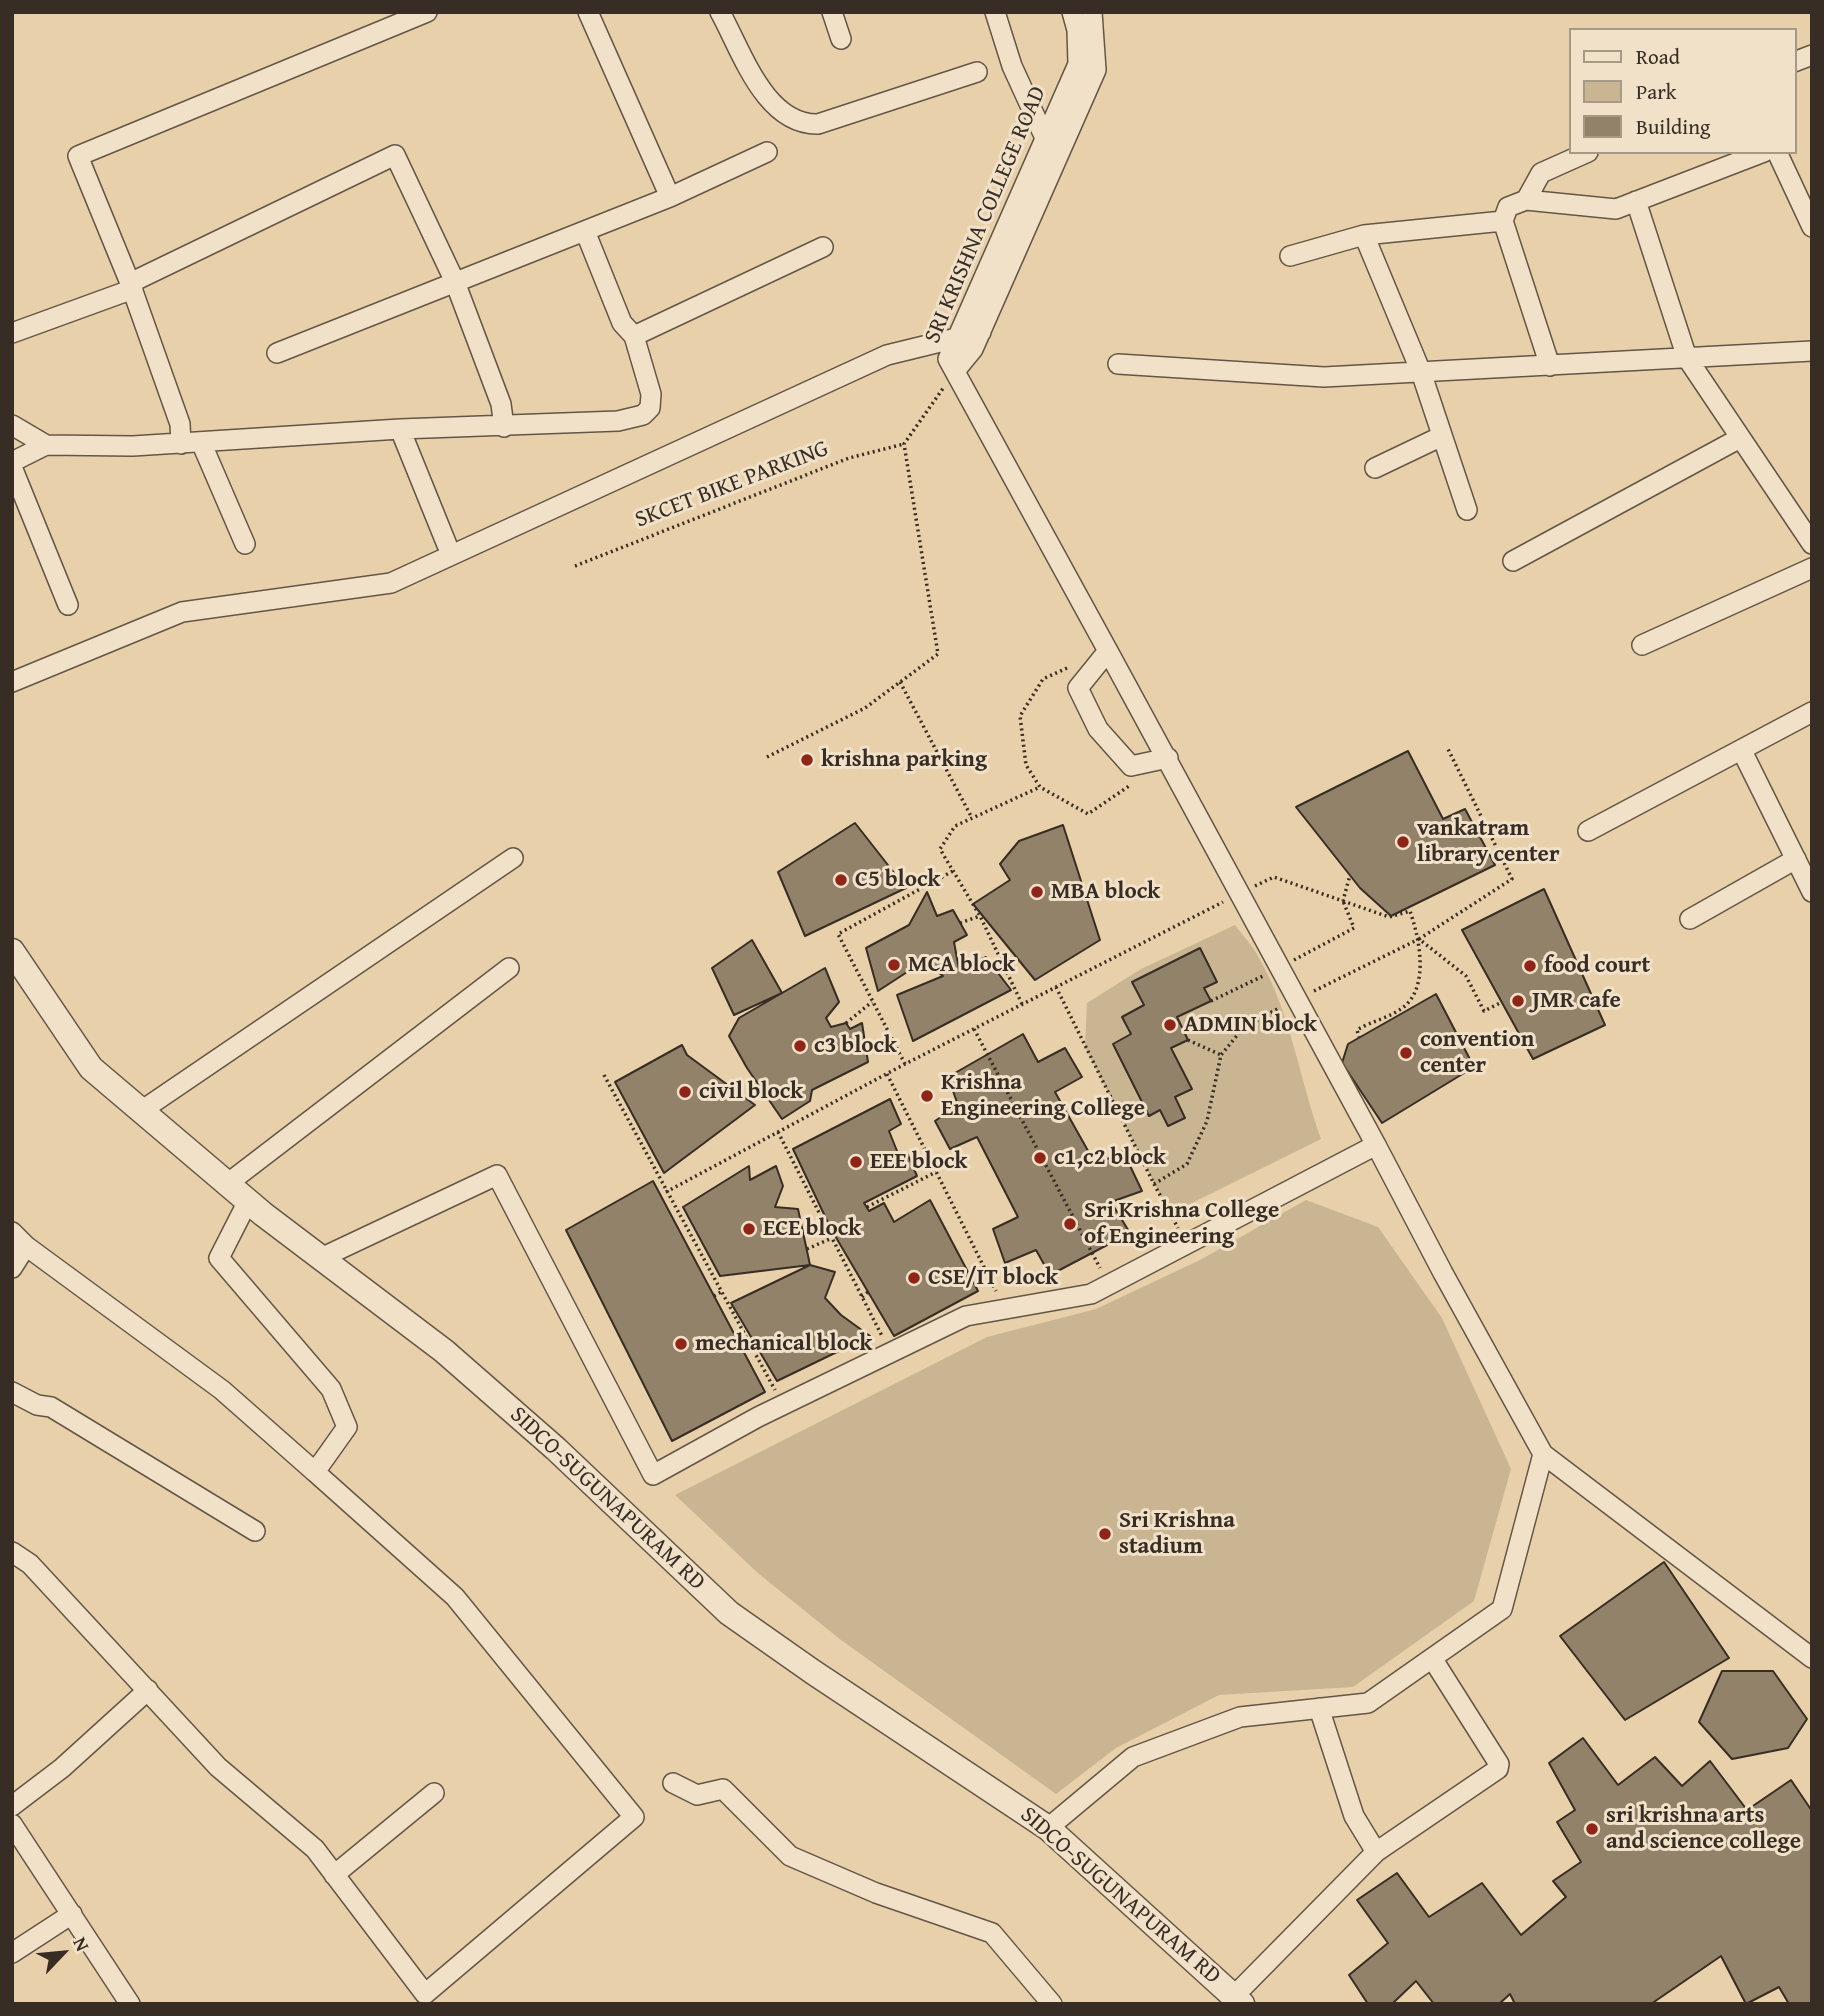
<!DOCTYPE html>
<html>
<head>
<meta charset="utf-8">
<style>
	body { margin:0 }
	#map { position:relative; width:1824px; height:2016px; overflow:hidden; background:#e8d1aa; font-family:"Gentium Book Plus",serif }
	canvas { display:block }
	.frame { position:absolute; inset:0; border:14px solid #372d24; pointer-events:none }
	.legend { position:absolute; left:1569px; top:28px; width:228px; height:126px; box-sizing:border-box; background:#f0e1c8; border:2px solid #a69986; margin:0; padding:9px 12px; list-style:none; font-size:21px; color:#372d24 }
	.legend li { display:flex; align-items:center; gap:14px; height:35px }
	.legend b { width:35px; border:2px solid #a69986 }
	.north { position:absolute; left:28px; top:1918px; width:70px; height:70px; -webkit-text-stroke:5px #f0e1c8; paint-order:stroke; rotate:64deg; font-size:19px; font-weight:700; line-height:28px; text-align:center; color:#372d24 }
	.north::after { content:''; display:block; margin:auto; width:24px; height:32px; background:#372d24; clip-path:polygon(50% 0,100% 100%,50% 72%,0 100%) }
</style>
</head>
<body>
<div id="map">
<canvas width="1824" height="2016"></canvas>
<div class="frame"></div>
<ul class="legend">
<li><b style="height:9px;background:#f0e1c8"></b>Road</li>
<li><b style="height:19px;background:#cab593"></b>Park</li>
<li><b style="height:19px;background:#93826a"></b>Building</li>
</ul>
<div class="north">N</div>
</div>
<script>
const ctx = document.querySelector('canvas').getContext('2d');
ctx.lineJoin = 'round';
function fill(path, color) { ctx.fillStyle = color; ctx.fill(path, 'evenodd'); }
function trace(path, color, width, dash) { ctx.strokeStyle = color; ctx.lineWidth = width; ctx.lineCap = dash ? 'butt' : 'round'; ctx.setLineDash(dash || []); ctx.stroke(path); }
function write(font, color, halo, rows, align = 'center') {
  ctx.font = font + ' "Gentium Book Plus",serif'; ctx.lineWidth = 6; ctx.setLineDash([]); ctx.textBaseline = 'middle'; ctx.strokeStyle = halo; ctx.fillStyle = color; for (const [text, x, y, turn = 0] of rows) {
    ctx.save(); ctx.translate(x, y); ctx.rotate((+turn || 0) * Math.PI / 180); ctx.textAlign = isNaN(turn) ? turn : align; if (halo) ctx.strokeText(text, 0, 0); ctx.fillText(text, 0, 0); ctx.restore();
  }
}
fill(new Path2D(`
	M1235,925c8,11 19,22 25,35 31,54 40,121 61,179l-151,75 -85,-167 2,-44 54,-34z
	M1306,1200l72,27 64,91 69,151 -37,132 -121,86 -134,8 -103,53 -60,46 -215,-154 -82,-66 -84,-79 312,-158 109,-28 104,-49z`), '#cab593');
const building = new Path2D(`
	M1408,751l35,68 22,-10 30,56 -104,51 -31,-28 -64,-81z
	M855,823l51,65 -101,48 -27,-64z
	M1063,825l37,115 -65,40 -62,-76 37,-24 -10,-16 19,-23z
	M1544,889l61,136 -72,34 -71,-129z
	M927,892l10,24 16,-6 14,25 -13,7 5,27 27,-12 25,33 -98,51 -16,-46 46,-19 -19,-15 -46,30 -12,-43 43,-23z
	M752,940l30,53 -48,22 -22,-47z
	M1200,948l17,34 -13,6 7,13 -34,16 11,23 -17,8 21,41 -17,8 10,21 -17,8 -8,-16 -11,6 -36,-72 18,-10 -9,-17 22,-12 -12,-23z
	M825,968l14,34 -13,16 5,9 15,-4 4,6 12,-6 6,39 -56,28 -2,11 -28,18 -35,-51 -18,-32 10,-18z
	M1436,994l38,73 -92,56 -40,-60 6,-19z
	M1023,1034l15,28 27,-14 17,29 -27,15 41,73 27,-14 19,40 -31,11 19,31 -80,42 -14,-25 -31,13 -12,-34 25,-12 -41,-80 -27,12 -15,-28 23,-16 -10,-28z
	M682,1045l5,10 68,50 -91,68 -49,-91z
	M890,1099l11,25 -12,7 10,25 8,-3 10,23 -53,27 5,8 15,-8 10,19 36,-22 48,91 -84,45 -63,-107 -38,-80z
	M749,1166l1,14 26,-14 7,20 -8,21 23,2 12,56 -90,11 -37,-69z
	M653,1181l112,211 -93,49 -106,-211z
	M810,1265l25,7 -10,26 16,17 29,21 -93,45 -46,-78z
	M1664,1562l65,96 -104,62 -65,-84z
	M1722,1671h51l34,48 -19,29 -56,11 -33,-37z
	M1583,1738l35,47 37,-28 27,29 28,-25 37,49 44,-30 21,31v193h-23l-10,-17 -33,17 -25,-48 -70,48h-136l-5,-10 -11,10h-65l-18,-23 -24,23h-24l-19,-29 39,-32 -31,-43 40,-27 32,44 53,-34 39,52 45,-38 -13,-16 28,-19 -24,-40 18,-12 -26,-47z`);
fill(building, '#93826a');
trace(building, '#372d24', 2);
const minor = new Path2D(`
	M720,12c22,40 45,113 98,112l159,-52
	M832,12l9,27
	M995,12l17,54 33,72
	M1072,12l5,18 1,34 -130,295 160,292
	M1794,62l18,-7
	M1777,152l35,75
	M670,197l97,-45
	M1526,200l15,-27 47,-21
	M1636,201l51,157 125,186
	M1364,235l57,137 46,138
	M1290,256l74,-21 139,-14
	M130,283l265,-128 60,127 46,122 3,23
	M12,333l121,-44
	M634,336l189,-89
	M277,353l393,-156 -82,-185
	M1118,364l206,13 488,-26
	M1550,366l-47,-145 5,-14 18,-7 90,9 148,-57
	M955,371l18,-22 123,-279 -4,-58
	M12,425l34,20
	M400,429l47,116
	M201,442l44,102
	M181,444l-1,-20 -50,-141 -52,-127 349,-144
	M12,462l34,-17 87,1 267,-17 218,-8 25,-6 7,-7 1,-14 -17,-58 -12,-13 -37,-92
	M12,467l56,138
	M1375,468l67,-32
	M1513,561l227,-123
	M1642,645l170,-77
	M12,682l170,-70 209,-29 496,-228 94,-23
	M1742,751l70,141
	M1168,758l-37,8 -33,-37 -20,-41 30,-37 268,494
	M1588,831l224,-119
	M1690,919l106,-60
	M141,1111l372,-253
	M227,1184l282,-216
	M12,1232l14,14 196,144 93,82
	M321,1258l176,-83 156,300 105,-58 208,-101 125,-22 285,-149 67,128 100,181 -41,155 -134,94 -128,14 -107,40 -85,71
	M12,1268l14,-22
	M12,1392l25,13 14,2 204,124
	M1543,1454l269,204
	M12,1552l18,12 188,203 97,82 110,145 209,-177 -179,-220 -140,-125 32,-45 -16,-38 -112,-131 29,-57
	M1319,1708l35,108 22,36
	M673,1783l24,12 26,-6 67,67 86,37 116,40 60,71
	M12,1806l50,-38 86,-78
	M12,1824l118,180
	M334,1875l100,-82
	M12,1953l60,-39
	M1235,1995l141,-143 122,-83 1,-5 -67,-106`);
const tertiary = new Path2D(`
	M12,951l79,117 172,146 181,137 112,98 173,164 84,59 235,156 194,176`);
trace(minor, '#635646', 22);
trace(tertiary, '#635646', 27);
trace(new Path2D(`
	M575,566l274,-108 55,-14
	M1067,668l-24,11 -23,37 6,49 14,22 48,27 41,-28
	M900,682l72,136
	M767,757l98,-49 73,-54 -34,-210 40,-57
	M1255,886l19,-9 69,24 7,-26
	M1343,901l46,16 21,-6c9,26 19,72 -4,94 -13,12 -35,16 -49,25l2,7
	M960,923l20,-7
	M1419,939l93,-60 -65,-132
	M1294,960l60,-32 -11,-27
	M1056,987l98,197 33,-20 20,-43 14,-66 22,-27 36,-20
	M1314,991l105,-52 47,37 18,35 18,-9
	M1211,1001l52,-25
	M1022,1004l-42,-88 -40,-67 15,-23 85,-39
	M846,1023l26,-21
	M974,1029l126,239
	M1188,1040l33,15
	M905,1064l-67,-130 115,-63
	M887,1074l109,217
	M604,1075l171,315
	M778,1132l104,204
	M1154,1184l24,44
	M666,1192l239,-128 318,-162
	M867,1207l69,-35
	M807,1249l25,-11
	M714,1296l7,-4
	M862,1297l6,-5`), '#372d24', 3.5, [2, 3.5]);
trace(minor, '#f0e1c8', 19);
trace(tertiary, '#f0e1c8', 24);
for (const [x, y, r, color] of [
	[807,760,7,"#8f2418"],
	[1403,842,7,"#8f2418"],
	[841,880,7,"#8f2418"],
	[1037,892,7,"#8f2418"],
	[894,965,7,"#8f2418"],
	[1530,966,7,"#8f2418"],
	[1518,1001,7,"#8f2418"],
	[1170,1025,7,"#8f2418"],
	[800,1046,7,"#8f2418"],
	[1406,1053,7,"#8f2418"],
	[685,1092,7,"#8f2418"],
	[927,1096,7,"#8f2418"],
	[1040,1158,7,"#8f2418"],
	[856,1162,7,"#8f2418"],
	[1070,1224,7,"#8f2418"],
	[749,1229,7,"#8f2418"],
	[914,1278,7,"#8f2418"],
	[681,1344,7,"#8f2418"],
	[1105,1534,7,"#8f2418"],
	[1592,1829,7,"#8f2418"]
]) { const dot = new Path2D(); dot.arc(x, y, r, 0, 2 * Math.PI); ctx.fillStyle = color; ctx.fill(dot); trace(dot, '#f0e1c8', 2.5); }
write('23px', '#372d24', '#f0e1c8', [
	["SRI KRISHNA COLLEGE ROAD",986,215,-67],
	["SKCET BIKE PARKING",732,485,-21],
	["SIDCO-SUGUNAPURAM RD",607,1499,43],
	["SIDCO-SUGUNAPURAM RD",1120,1896,41]
]);
write('bold 23px', '#372d24', '#f0e1c8', [
	["krishna parking",821,760],
	["vankatram",1417,829],
	["library center",1417,855],
	["C5 block",855,880],
	["MBA block",1051,892],
	["MCA block",908,965],
	["food court",1544,966],
	["JMR cafe",1532,1001],
	["ADMIN block",1184,1025],
	["convention",1420,1040],
	["center",1420,1066],
	["c3 block",814,1046],
	["Krishna",941,1083],
	["Engineering College",941,1109],
	["civil block",699,1092],
	["c1,c2 block",1054,1158],
	["EEE block",870,1162],
	["Sri Krishna College",1084,1211],
	["of Engineering",1084,1237],
	["ECE block",763,1229],
	["CSE/IT block",928,1278],
	["mechanical block",695,1344],
	["Sri Krishna",1119,1521],
	["stadium",1119,1547],
	["sri krishna arts",1606,1816],
	["and science college",1606,1842]
], 'left');
</script>
</body>
</html>
